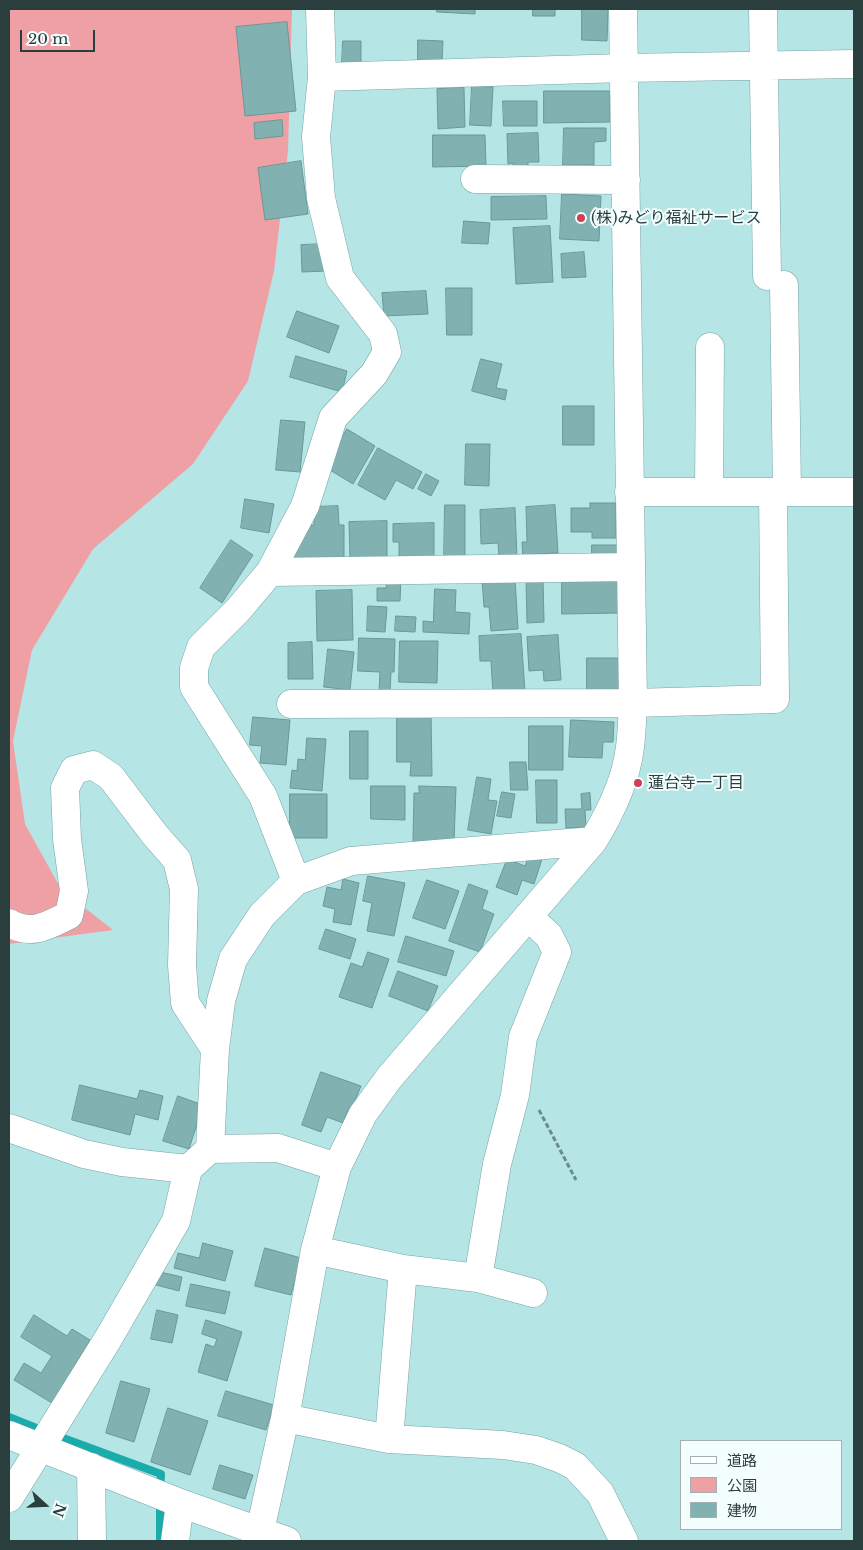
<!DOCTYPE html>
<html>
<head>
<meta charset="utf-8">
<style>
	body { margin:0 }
	#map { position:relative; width:863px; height:1550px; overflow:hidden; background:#b5e6e5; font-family:"Libre Baskerville","Noto Sans JP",serif }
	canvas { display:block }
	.frame { position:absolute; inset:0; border:10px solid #2a3e3e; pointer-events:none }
	.legend { position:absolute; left:680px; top:1440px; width:162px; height:90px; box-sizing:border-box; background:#f5fefe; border:1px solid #a4b1b1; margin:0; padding:6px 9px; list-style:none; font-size:15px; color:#2a3e3e }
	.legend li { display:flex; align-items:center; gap:10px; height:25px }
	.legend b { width:25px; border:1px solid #a4b1b1 }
	.north { position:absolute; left:20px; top:1480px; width:50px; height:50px; -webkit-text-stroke:4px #f5fefe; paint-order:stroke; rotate:110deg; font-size:14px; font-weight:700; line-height:20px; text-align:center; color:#2a3e3e }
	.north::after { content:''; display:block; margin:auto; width:18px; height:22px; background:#2a3e3e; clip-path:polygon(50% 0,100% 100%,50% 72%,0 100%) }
	.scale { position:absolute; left:20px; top:30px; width:75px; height:22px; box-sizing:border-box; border:2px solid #2a3e3e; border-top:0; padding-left:6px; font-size:15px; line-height:18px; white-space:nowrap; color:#2a3e3e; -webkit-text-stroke:4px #f5fefe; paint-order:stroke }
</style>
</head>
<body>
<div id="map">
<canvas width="863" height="1550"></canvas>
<div class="frame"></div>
<ul class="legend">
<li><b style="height:6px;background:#fff"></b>道路</li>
<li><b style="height:14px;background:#eea0a5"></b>公園</li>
<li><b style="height:14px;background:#81b1b0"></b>建物</li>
</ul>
<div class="north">N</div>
<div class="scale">20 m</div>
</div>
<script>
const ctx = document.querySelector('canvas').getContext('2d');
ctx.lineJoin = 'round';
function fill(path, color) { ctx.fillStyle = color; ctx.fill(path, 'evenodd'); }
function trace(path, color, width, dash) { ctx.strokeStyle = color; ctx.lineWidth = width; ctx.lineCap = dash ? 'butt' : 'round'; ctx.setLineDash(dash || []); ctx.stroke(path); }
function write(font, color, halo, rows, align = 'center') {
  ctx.font = font + ' "Libre Baskerville","Noto Sans JP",serif'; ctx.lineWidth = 4; ctx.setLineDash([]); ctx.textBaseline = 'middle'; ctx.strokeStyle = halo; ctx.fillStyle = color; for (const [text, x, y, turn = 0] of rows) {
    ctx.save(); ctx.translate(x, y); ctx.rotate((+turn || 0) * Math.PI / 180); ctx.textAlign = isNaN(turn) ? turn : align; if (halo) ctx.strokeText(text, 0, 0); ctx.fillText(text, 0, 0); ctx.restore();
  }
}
fill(new Path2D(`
	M9,9h283l-4,142 -14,120 -26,110 -55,83 -100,85 -61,101 -19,91 12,83 36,65 52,41 -104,14z`), '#eea0a5');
trace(new Path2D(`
	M9,1417l35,14
	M55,1435l106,39 -1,16
	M160,1541v-40`), '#1aabab', 8);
const building = new Path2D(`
	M437,9h38v5l-38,-2z
	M533,9h22v7h-22z
	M582,9h26l-1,32 -25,-1z
	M287,22l9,89 -51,5 -9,-89z
	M418,40l25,1 -1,22 -24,-1z
	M343,41h18v22h-19z
	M472,86l21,1 -2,39 -21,-1z
	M464,88l1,39 -27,2 -1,-40z
	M544,91h66v31l-66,1z
	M503,101h34v25h-33z
	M282,120l1,16 -28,3 -1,-16z
	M564,128h42v13l-12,1v23h-31z
	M538,133l1,29h-11v8l-15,1v-8l-5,1 -1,-30z
	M433,135h52l1,31 -53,1z
	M301,161l7,53 -43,6 -7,-52z
	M562,194l39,2 -2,45 -39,-2z
	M546,196l1,23 -56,1v-23z
	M464,221l26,2 -2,21 -26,-1z
	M550,226l3,56 -37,2 -3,-56z
	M325,244l1,27 -24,1 -1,-27z
	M584,252l2,25 -24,1 -1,-24z
	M446,288h26v47h-25z
	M426,291l2,23 -44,2 -2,-23z
	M297,311l42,15 -10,27 -42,-16z
	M296,356l51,15 -5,21 -52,-15z
	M481,359l21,5 -6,24 11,2 -2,10 -33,-9z
	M563,406h31v39h-31z
	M281,420l24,2 -5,50 -24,-2z
	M347,429l28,17 -22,38 -28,-17z
	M466,444h24l-1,42 -24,-1z
	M378,448l44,24 -9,17 -17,-9 -11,20 -27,-15z
	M426,474l13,7 -8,15 -13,-7z
	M245,499l29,5 -5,29 -28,-5z
	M590,503h26v35h-24v-6h-21v-24h19z
	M445,505h20v54h-21z
	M555,505l3,48 -24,1v6l-11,1 -1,-19h5l-1,-35z
	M338,506l1,19h5v33l-55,3 16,-36h9l1,-18z
	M515,508l2,50h-18l-1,-15 -17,1 -1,-34z
	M387,521v37h-37l-1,-36z
	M434,523v40h-35v-21h-6v-18z
	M231,540l22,15 -31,48 -22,-15z
	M592,545h26l-1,15 -25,-1z
	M562,576h57v37l-57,1z
	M386,578l15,1 -1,22h-23v-13h9z
	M515,578l3,51 -27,2 -2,-24h-5l-2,-27z
	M543,579l1,43 -17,1 -1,-43z
	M435,589l21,1 -1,22 15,1 -1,21 -46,-2v-11l10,1z
	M352,590l1,50 -36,1 -1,-50z
	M368,606l19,1 -2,25 -18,-1z
	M396,616l20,1 -1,15 -20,-1z
	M521,634l4,58 -32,2 -2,-33h-11l-1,-25z
	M558,635l3,45 -17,1 -1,-11 -14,1 -2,-34z
	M359,638l36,1 -1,33h-3l-1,21 -11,-1 1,-20 -22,-1z
	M400,641h38l-1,42 -38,-1z
	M312,642l1,37h-25v-36z
	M328,649l26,3 -4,38 -26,-3z
	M587,658h33l-1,35 -32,-1z
	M397,714h34l1,62h-22l1,-14h-14z
	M253,717l37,3 -4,45 -26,-2 2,-17 -12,-1z
	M571,720l43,2 -1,20h-10l-1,16 -33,-1z
	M529,726h34v44h-34z
	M350,731h18v48h-18z
	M307,738l19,1 -4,52 -32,-3 2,-18 5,1 1,-12 7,1z
	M510,762h16l2,28h-17z
	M477,777l14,2 -3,21 9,1 -6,33 -23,-4z
	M536,780h21v43h-20z
	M371,786h34v34l-34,-1z
	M419,786l37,1 -2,56 -41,-1 1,-49h5z
	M502,792l13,2 -4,24 -14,-2z
	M590,793l1,17h-6l1,17 -20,1 -1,-19h17l-1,-15z
	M290,794h37v44h-37z
	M529,854l13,5 -8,25 -12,-4 -5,15 -21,-8 11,-28 18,7z
	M368,876l37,7 -11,53 -27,-5 5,-28 -9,-2z
	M343,879l16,4 -8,42 -18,-3 2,-13 -12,-3 4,-19 14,3z
	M427,880l32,11 -14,38 -32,-11z
	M469,884l19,7 -6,18 12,5 -14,38 -31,-11z
	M326,929l30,10 -6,20 -31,-10z
	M406,936l48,15 -8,25 -48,-14z
	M368,952l21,7 -17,49 -33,-11 12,-34 11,4z
	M398,971l40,15 -10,25 -39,-15z
	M321,1072l40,14 -9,22 -3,-1 -6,16 -16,-6 -6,15 -19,-7z
	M80,1085l57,14 3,-9 23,6 -5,24 -23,-6 -5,21 -58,-15z
	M178,1096l25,9 -14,44 -26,-8z
	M203,1243l30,8 -8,30 -51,-13 4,-15 21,5z
	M265,1248l36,10 -10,37 -36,-9z
	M160,1272l22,5 -3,14 -23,-6z
	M191,1284l39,8 -5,22 -39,-8z
	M157,1310l21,5 -6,28 -21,-4z
	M34,1315l33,21 5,-7 18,11 -38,63 -38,-23 10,-17 17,10 11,-17 -31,-19z
	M206,1320l36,12 -15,49 -29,-9 8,-28 8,3 3,-8 -15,-5z
	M121,1381l29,8 -16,53 -28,-9z
	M226,1391l48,14 -8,25 -48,-14z
	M168,1408l40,13 -18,54 -39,-13z
	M220,1465l33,10 -8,24 -32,-10z`);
fill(building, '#81b1b0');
trace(building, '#699897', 1);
const minor = new Path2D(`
	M763,9l4,267
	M322,77l302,-9 230,-4
	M475,179l151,1
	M784,285l3,207
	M629,492h225
	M709,492l1,-145
	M270,572l360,-5
	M291,704l342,-1 142,-4 -2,-207
	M296,881l-33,-85 -69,-109v-19l7,-21 37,-37 32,-38 35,-66 28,-88 41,-44 13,-22 -4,-18 -43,-56 -19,-80 -5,-61 6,-60 -2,-68
	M9,923c23,13 38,3 60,-8l5,-24 -7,-52 -2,-51 9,-18 19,-5 18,12 44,58 22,25 7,29 -2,76 3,38 30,46
	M9,1128l75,26 38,8 66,7 22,-20 68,-1 59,19
	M210,1149l5,-100 6,-48 12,-42 29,-44 34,-34 55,-20 242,-20
	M315,1250l88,19 -14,170 114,6 33,5 23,8 16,8 25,27 24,48
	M403,1269l75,9 55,15
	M478,1278l19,-114 18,-69 8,-58 34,-85 -8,-16 -21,-20
	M285,1418l104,21
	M9,1435l171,68 107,38
	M91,1467l1,74
	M9,1498l99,-159 68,-118 12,-52
	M260,1531l25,-113 30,-168 22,-83 26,-53 26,-36 204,-237c18,-29 33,-60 37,-94 2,-14 2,-29 3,-44l-10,-694
	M175,1541l5,-38`);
trace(minor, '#75a4a4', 29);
trace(new Path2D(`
	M539,1110l37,70`), '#6a8c8b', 3, [5, 2.5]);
trace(minor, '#fff', 28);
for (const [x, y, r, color] of [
	[581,218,5,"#d03f58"],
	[638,783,5,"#d03f58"]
]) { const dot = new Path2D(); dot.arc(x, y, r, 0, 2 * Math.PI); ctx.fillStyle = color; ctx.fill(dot); trace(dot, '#f5fefe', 2); }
write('16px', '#2a3e3e', '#f5fefe', [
	["(株)みどり福祉サービス",591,218],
	["蓮台寺一丁目",648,783]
], 'left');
</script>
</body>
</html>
